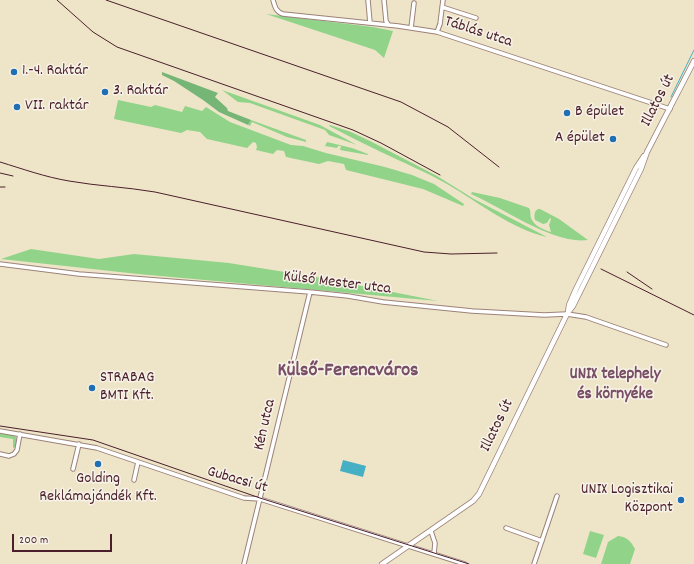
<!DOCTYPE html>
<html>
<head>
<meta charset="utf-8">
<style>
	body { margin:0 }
	#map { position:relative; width:694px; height:564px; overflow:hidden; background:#eee5c8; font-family:Dekko,sans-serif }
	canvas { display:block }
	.scale { position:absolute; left:12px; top:534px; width:100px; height:18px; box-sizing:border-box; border:2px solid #4a1f2b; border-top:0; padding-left:5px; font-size:12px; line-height:14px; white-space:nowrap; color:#4a1f2b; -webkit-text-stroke:3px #f7f3e8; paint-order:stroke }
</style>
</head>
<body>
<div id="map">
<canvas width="694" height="564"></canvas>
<div class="scale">200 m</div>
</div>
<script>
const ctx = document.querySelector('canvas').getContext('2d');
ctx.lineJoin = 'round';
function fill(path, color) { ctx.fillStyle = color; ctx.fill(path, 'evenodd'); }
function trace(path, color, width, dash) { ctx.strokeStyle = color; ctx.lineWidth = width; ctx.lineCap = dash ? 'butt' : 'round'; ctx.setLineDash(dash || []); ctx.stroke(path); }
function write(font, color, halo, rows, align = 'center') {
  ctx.font = font + ' Dekko,sans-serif'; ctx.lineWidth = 3; ctx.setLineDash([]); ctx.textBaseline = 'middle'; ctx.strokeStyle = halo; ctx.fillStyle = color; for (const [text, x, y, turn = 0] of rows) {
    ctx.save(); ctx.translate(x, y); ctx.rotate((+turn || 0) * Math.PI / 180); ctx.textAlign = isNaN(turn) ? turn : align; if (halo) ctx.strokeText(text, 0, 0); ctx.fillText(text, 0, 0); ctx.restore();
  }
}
fill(new Path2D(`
	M266,14l107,13 20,4 -9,27 -9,-8z
	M222,90l98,35 37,20 -28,-10 -4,-5 -75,-27 -12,-1z
	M118,100l33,7 4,-2 27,7 3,-6 17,5 4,-4 24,15 61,23 12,1 23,7 59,14 27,8 22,9 30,20 -1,2 -40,-17 -77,-19 -2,-6 -16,-3 -9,3 -33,-7 -2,-6 -7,-1 -4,4 -17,-4 1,-3 -1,-4 -3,-1 -6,6 -40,-9 -7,-7 -13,-2 -6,3 -67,-14z
	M251,120l55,20v2l-19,-5 -35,-15 -2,4 -2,-1z
	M330,125l21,7 21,10 65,34 37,23 73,38c-38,-9 -67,-34 -100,-53 -21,-12 -43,-21 -66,-32 -17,-8 -34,-17 -52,-26z
	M327,142l25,6 16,6v1l-28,-5 1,-4h-3l-1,2 -12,-2z
	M472,192l28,6 29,10c2,3 1,6 2,10 3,8 13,12 20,14l-2,-7 2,-6 -1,-1 -3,5 -4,1 -8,-4c-1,-4 -1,-9 3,-11h2l19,10 29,21c-34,5 -85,-32 -117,-46z
	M31,249l68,10 35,-5 95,9 93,15 116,23 -300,-27 -137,-15z
	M0,433l13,2 3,2 1,5 -1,5 -3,1v-9l-13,-2z
	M590,531l14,4 -8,23 -13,-4z
	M618,536c9,1 13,5 17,13l-5,15h-29l7,-22z`), '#92d38a');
fill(new Path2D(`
	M162,72l56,21 -3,4 12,11 1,3 23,9 -3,5 -29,-13 -16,-12 -29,-19 -12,-6z`), '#75b576');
fill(new Path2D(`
	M343,460l23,6 -3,11 -23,-6z`), '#45afc4');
trace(new Path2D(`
	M671,97l23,-47`), '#45afc4', 1);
const minor = new Path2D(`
	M273,0c2,7 3,12 10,14l115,12 39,6 233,77
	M368,0l2,23
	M384,0l2,21 2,3
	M442,7l34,11
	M411,28l3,-25
	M437,32l3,-8 3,-24
	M0,264l79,10 231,18 38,4 35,6 89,9 72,4 23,-1 19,3 80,28
	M0,431l97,17 147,50 16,1 205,65
	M0,454l9,2 5,-2 3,-4 3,-16
	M73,469l6,-25
	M134,480l4,-18
	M506,528l36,13
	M431,531l4,12 -1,11
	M244,564l66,-272
	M534,564l23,-68`);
const tertiary = new Path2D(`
	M568,312l1,-7 7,-16 60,-121 8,-12
	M382,564l91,-63 6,-7 88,-180 6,-8 68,-137 6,-17 47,-91`);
trace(minor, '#9c827a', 5.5);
trace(tertiary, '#9c827a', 6);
trace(minor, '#fff', 3.5);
trace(tertiary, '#fff', 4.5);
trace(new Path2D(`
	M0,426l93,14 167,58 209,66`), '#4a1f2b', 1);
trace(new Path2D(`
	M57,0l36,32 24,15 236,83 28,13 59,32
	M106,0l295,102 47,25 51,40
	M0,162c23,7 45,15 69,19 28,5 57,6 86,11l269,60 27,2 46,-1
	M0,173l13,3
	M0,187h5
	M601,269l93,46
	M627,272l25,17`), '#4a1f2b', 1);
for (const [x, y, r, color] of [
	[14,72,4,"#1f6fb2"],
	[105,92,4,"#1f6fb2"],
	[17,107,4,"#1f6fb2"],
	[567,113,4,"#1f6fb2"],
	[613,139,4,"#1f6fb2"],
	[92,388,4,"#1f6fb2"],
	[98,464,4,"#1f6fb2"],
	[681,500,4,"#1f6fb2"]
]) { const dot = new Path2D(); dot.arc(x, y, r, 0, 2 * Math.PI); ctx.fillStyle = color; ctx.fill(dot); trace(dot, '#f7f3e8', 1.5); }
write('16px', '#4a1f2b', '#f7f3e8', [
	["Táblás utca",478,33,18],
	["Illatos út",659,101,-63],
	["Külső Mester utca",337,284,7],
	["Kén utca",266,425,-77],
	["Illatos út",498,426,-64],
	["Gubacsi út",237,481,16]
]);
write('16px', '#4a1f2b', '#f7f3e8', [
	["1.-4. Raktár",22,72],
	["3. Raktár",113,92],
	["VII. raktár",25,107],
	["B épület",575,113],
	["A épület",605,139,"right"],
	["STRABAG",100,379],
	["BMTI Kft.",100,397],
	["Golding",98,480,"center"],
	["Reklámajándék Kft.",98,498,"center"],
	["UNIX Logisztikai",673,491,"right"],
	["Központ",673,509,"right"]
], 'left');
write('bold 17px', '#794f66', '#f7f3e8', [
	["UNIX telephely",615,376],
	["és környéke",615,396]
]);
write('bold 20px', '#794f66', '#f7f3e8', [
	["Külső-Ferencváros",348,372]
]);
</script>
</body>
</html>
